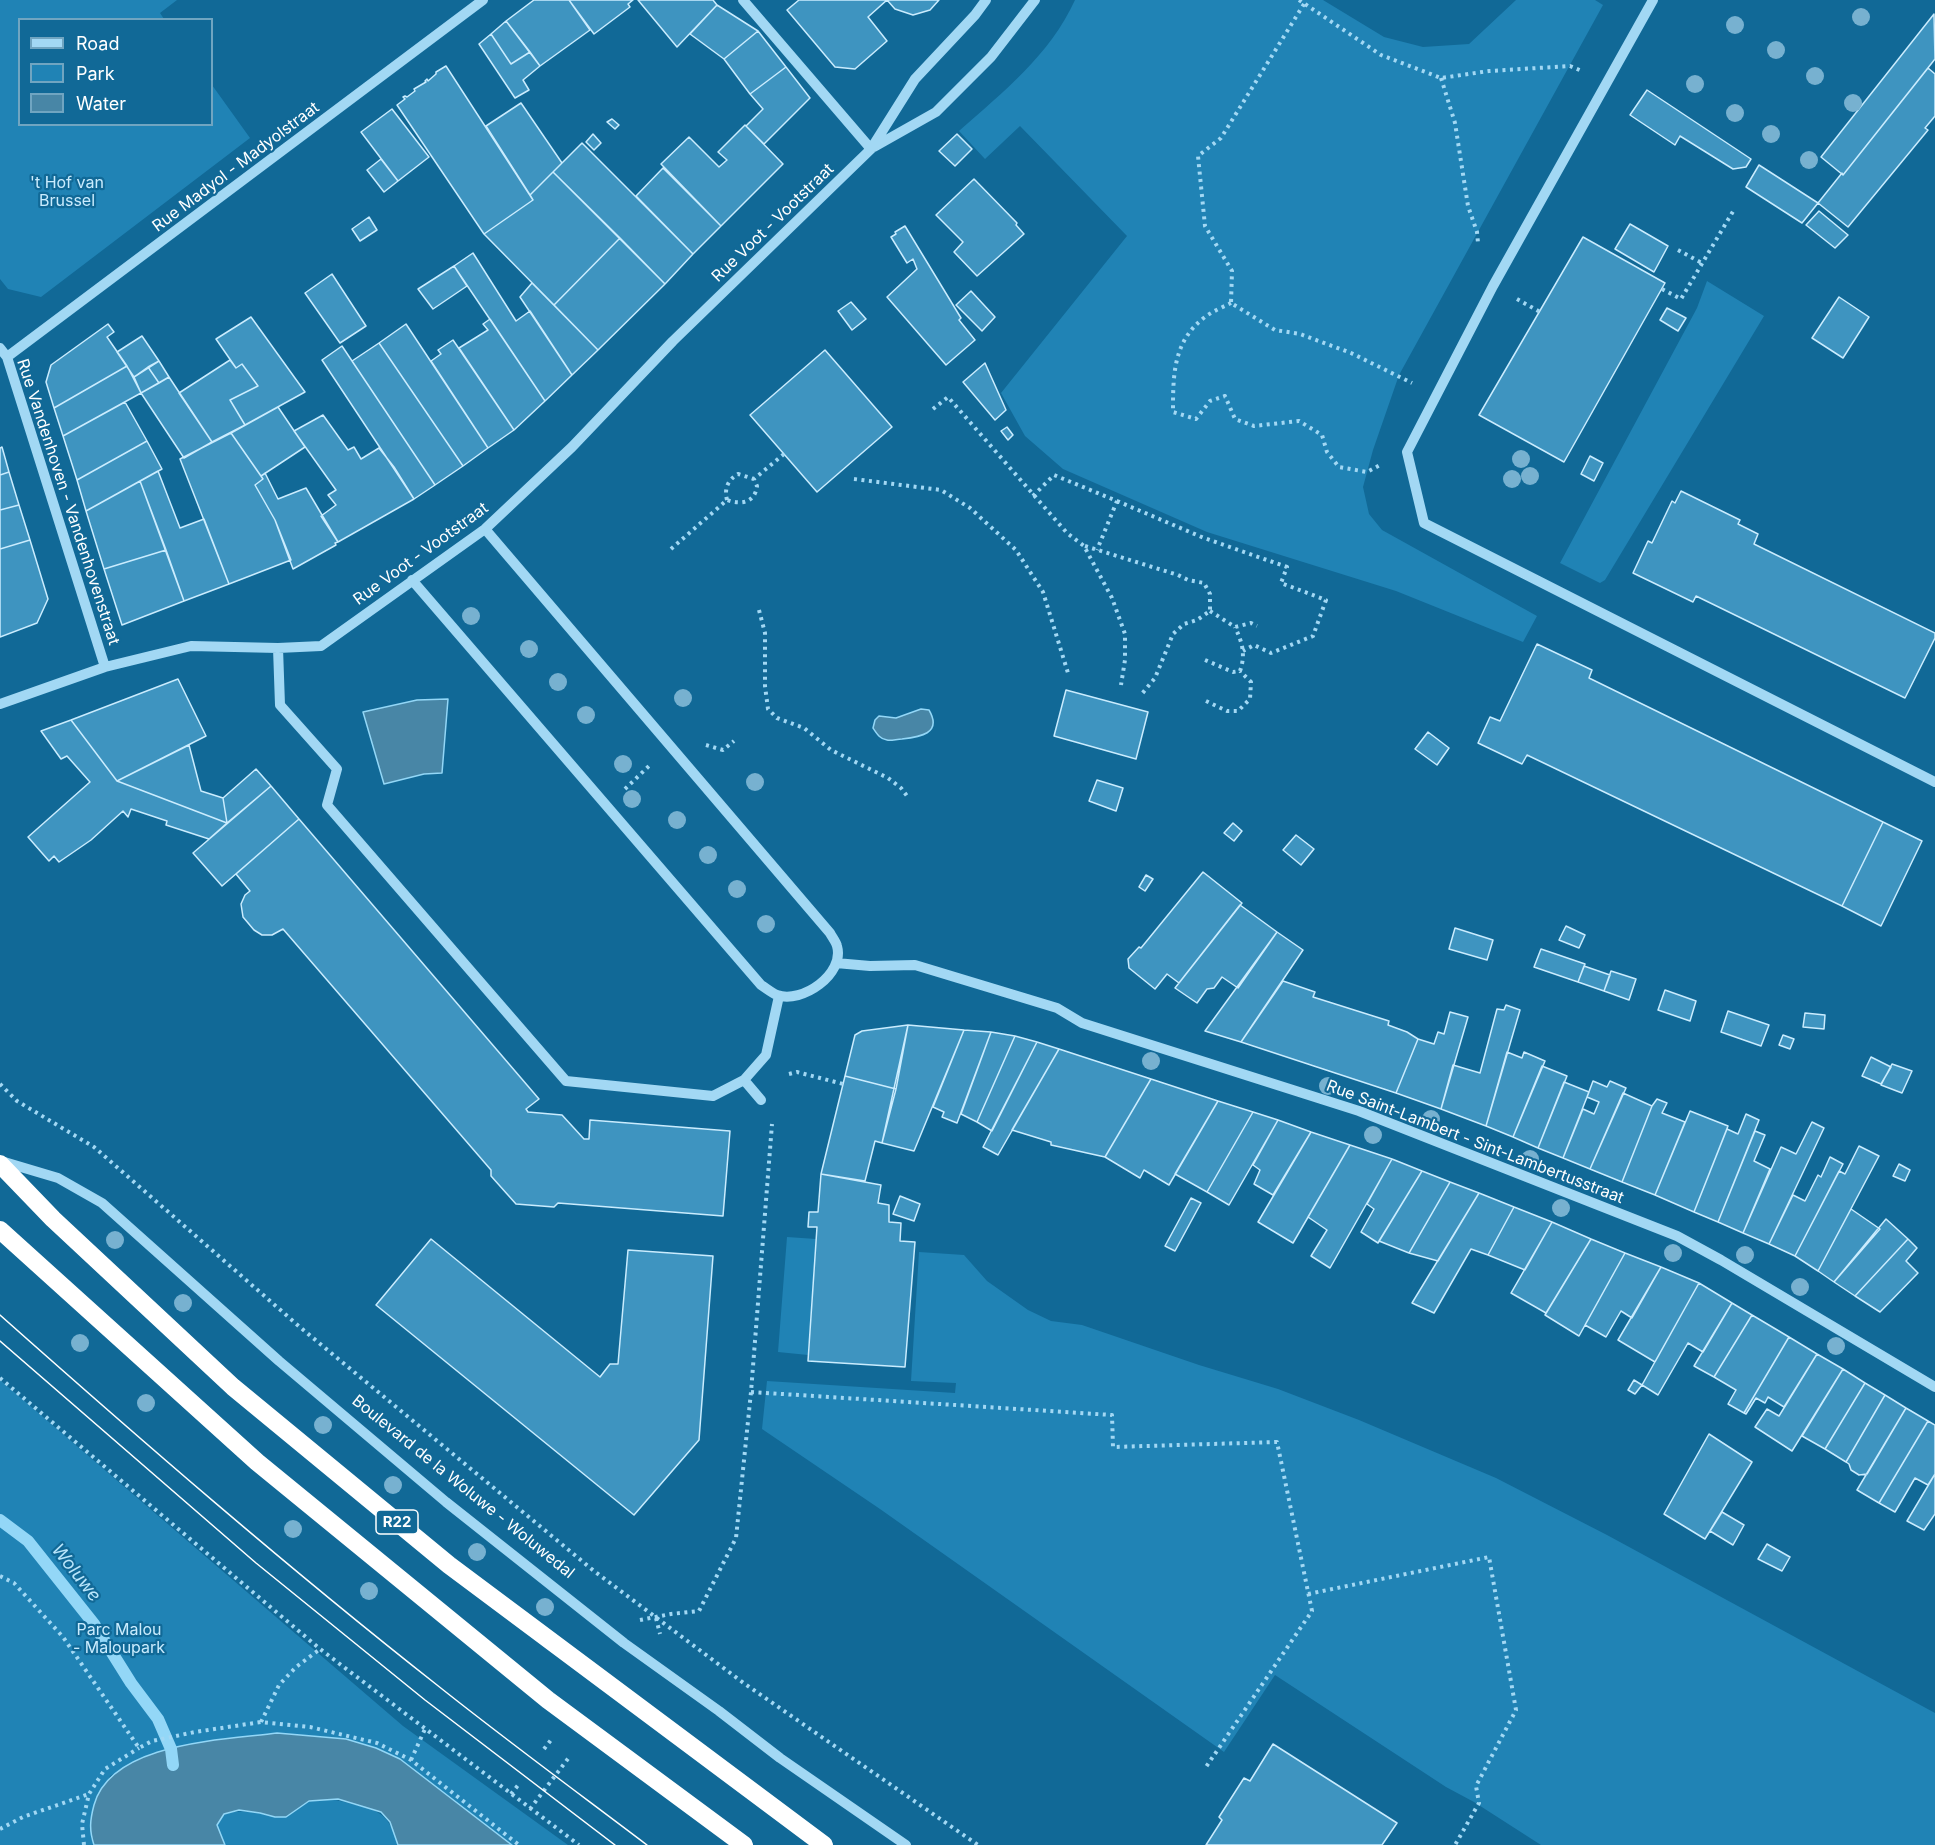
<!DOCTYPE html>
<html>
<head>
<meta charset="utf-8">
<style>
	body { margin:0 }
	#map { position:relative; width:1935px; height:1845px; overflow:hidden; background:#116997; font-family:Inter,sans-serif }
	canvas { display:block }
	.legend { position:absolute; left:18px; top:18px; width:195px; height:108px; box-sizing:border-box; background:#116997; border:2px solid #70a5c1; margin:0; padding:8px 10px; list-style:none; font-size:18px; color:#fff }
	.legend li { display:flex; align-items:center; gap:12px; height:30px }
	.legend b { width:30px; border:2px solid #70a5c1 }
</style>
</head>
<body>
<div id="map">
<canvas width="1935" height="1845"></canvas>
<ul class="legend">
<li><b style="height:8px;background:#a2d8f4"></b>Road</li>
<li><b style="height:16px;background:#2083b5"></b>Park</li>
<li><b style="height:16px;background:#4886a6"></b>Water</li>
</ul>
</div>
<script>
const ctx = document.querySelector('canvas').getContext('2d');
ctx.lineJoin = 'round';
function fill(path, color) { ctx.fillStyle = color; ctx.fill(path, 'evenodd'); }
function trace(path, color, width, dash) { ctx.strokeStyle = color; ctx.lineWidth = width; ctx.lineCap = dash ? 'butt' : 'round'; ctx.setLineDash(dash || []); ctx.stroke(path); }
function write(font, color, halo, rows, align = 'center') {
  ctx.font = font + ' Inter,sans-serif'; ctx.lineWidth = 4.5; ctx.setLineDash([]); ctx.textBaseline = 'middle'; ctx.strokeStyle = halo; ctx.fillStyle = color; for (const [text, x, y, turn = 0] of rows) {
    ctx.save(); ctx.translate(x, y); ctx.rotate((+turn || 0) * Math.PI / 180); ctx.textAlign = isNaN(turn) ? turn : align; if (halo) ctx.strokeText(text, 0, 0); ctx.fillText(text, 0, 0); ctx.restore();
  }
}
fill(new Path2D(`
	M0,0h177l-17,13 4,6 -144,1v104h192v-39l38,53 -209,159 -33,-8 -8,-10z
	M1075,0h248l61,37 39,10 46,-3 47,-44h79l8,5 -204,370 -26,75 -10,37 6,27 13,16 155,86 -14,26 -127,-51 -189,-59 -144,-63 -38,-33 -24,-43 126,-157 -107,-110 -35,33 -26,-28c44,-39 91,-76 116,-131z
	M1707,281l57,35 -159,264 -5,3 -40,-20 137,-255z
	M787,1237l29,2 -8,116 -30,-3z
	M919,1252l45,3 23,26 41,29 23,11 31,4 117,40 79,24 81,31 137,58 111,57 328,178v132h-394l-67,-43 -28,-15 -171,-112 -51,77 -344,-243 -118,-80 5,-48 188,12 1,-10 -45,-2z
	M0,1380l403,346 165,119h-56l-112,-86 -54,-20 -69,-6 -55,7 -70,13 -42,23 -19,62 3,7h-94z
	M322,1799c13,0 22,3 34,6 27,6 34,13 42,40h-173l-8,-20 7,-11c18,-5 33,-2 51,3l34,-16z`), '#2083b5');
const water = new Path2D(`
	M448,699l-6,74 -18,1 -40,10 -21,-72 54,-12z
	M921,709l8,1c14,24 -10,27 -27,29 -5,0 -11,2 -15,1 -7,-1 -10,-6 -14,-12l2,-8 4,-4 17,2z
	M277,1733l69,6 30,9 24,11 112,86h-114l-8,-23 -9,-10 -43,-13 -29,2 -23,16h-11l-15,-4 -21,-3 -15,4 -7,11 8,20h-131c-5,-15 -4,-25 0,-40 17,-63 130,-65 183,-72z`);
fill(water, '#4886a6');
trace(water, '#93d7f7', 1.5);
trace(new Path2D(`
	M0,1520l28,21 66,83 37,59 27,36 13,30 2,16`), '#93d7f7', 12);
const building = new Path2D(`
	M534,0h35l21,30 -50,36 -34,-45z
	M569,0h64l-5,4 2,3 -36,27z
	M638,0h75l4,5 -40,42z
	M799,0h88l-19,17 19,24 -32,28 -20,-2 -48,-57z
	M887,0h52l-9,10 -17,5 -18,-6z
	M717,5l41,26 -34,28 -34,-25z
	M1934,14l1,45 -92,116 -22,-18z
	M506,21l24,31 -19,12 -20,-30z
	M758,31l28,36 -36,27 -26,-35z
	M491,34l20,30 19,-12 10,14 -17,14 6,10 -14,8 -36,-54z
	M446,66l87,134 -49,34 -87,-129 8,-6 -2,-2 2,-1 2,1 8,-6 -1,-2 12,-7 -1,-1 2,-2 1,2 8,-7v-2z
	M786,67l24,31 -46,46 -18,-18 17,-17 -13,-15z
	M1928,68l7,6v42l-10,12 3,2 -80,97 -30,-24 24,-30 1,2z
	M1647,90l104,69 -5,8 -13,2 -53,-33 -5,9 -45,-30z
	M521,103l41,60 -32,32 -44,-69z
	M392,109l37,48 -31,24 -37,-49z
	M612,119l7,6 -4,4 -8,-7z
	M745,125l38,39 -62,62 -60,-62 28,-27 30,30 8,-7 -9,-8z
	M593,134l8,9 -7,7 -8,-8z
	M957,134l15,15 -17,17 -16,-15z
	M582,143l111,111 -28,30 -112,-112z
	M381,159l17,22 -14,11 -17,-22z
	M1759,165l59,38 -16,20 -56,-36z
	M663,168l58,58 -28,28 -57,-58z
	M553,172l67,66 -66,67 -70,-71 49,-34 -3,-5z
	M974,179l43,44 -1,2 8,9 -47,42 -23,-24 9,-10 -27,-27z
	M1819,211l29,24 -13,13 -29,-23z
	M369,217l8,13 -17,11 -8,-12z
	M1630,224l38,22 -14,26 -39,-23z
	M905,226l56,92 -2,2 16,20 -29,25 -59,-68 30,-28 -4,-10 -6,4 -16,-26 5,-3 -1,-2z
	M1583,237l82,46 -101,179 -85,-47z
	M620,238l45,46 -67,66 -44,-45z
	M473,253l43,68 14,-10 42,64 -27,26 -91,-135z
	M454,266l13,20 -34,23 -15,-20z
	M332,274l34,52 -26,17 -35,-50z
	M532,283l66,67 -26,25 -52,-78z
	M971,291l24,26 -13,14 -26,-26z
	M1839,297l30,20 -26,41 -31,-20z
	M851,302l15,17 -14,11 -14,-19z
	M1667,308l19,10 -8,13 -18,-11z
	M251,317l54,75 -60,33 -15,-25 28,-14 -16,-22 -6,4 -20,-29z
	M490,319l55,82 -31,29 -55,-82 29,-18 -5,-6z
	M108,324l6,8 -7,5 20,29 -73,42 -8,-26 5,-17z
	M406,324l82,124 -25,18 -84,-123z
	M142,336l17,25 -25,16 -17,-25z
	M453,340l61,90 -26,18 -57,-87 10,-7 -3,-4z
	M379,343l84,123 -28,19 -83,-124z
	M342,346l93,139 -21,14 -92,-139z
	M825,350l67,77 -75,65 -67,-77z
	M230,360l6,8 6,-4 16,22 -28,14 15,25 -33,17 -33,-49z
	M159,361l10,16 -10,6 -11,-16z
	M985,363l21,47 -11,10 -32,-38z
	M127,366l14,27 -78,43 -9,-28z
	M148,367l11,16 -18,10 -7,-16z
	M169,377l43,65 -28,16 -43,-65z
	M125,402l22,39 -70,39 -14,-44z
	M278,407l27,40 -44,29 -30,-43z
	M323,415l25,35 6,-3 7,12 18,-11 15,19 20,32 -76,43 -17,-26 15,-11 -8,-10 8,-5 -42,-59z
	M1007,427l6,8 -5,5 -7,-9z
	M231,433l32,46 -8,6 20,35 16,40 -62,24 -49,-125z
	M147,441l15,28 -76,42 -9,-31z
	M2,447l7,25 -9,3v-27z
	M1590,456l13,7 -9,18 -13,-7z
	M158,471l22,57 24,-9 25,65 -45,17 -44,-120z
	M9,472l10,33 -19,5v-35z
	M265,473l13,26 28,-11 32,54 -3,1 1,2 -43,24 -18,-49 -20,-35 8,-6 -2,-3z
	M140,481l26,69 -62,19 -18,-58z
	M1681,491l59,29 -2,4 20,10 -4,10 181,89v5l-30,60 -209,-102 -3,6 -60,-29 15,-32 4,2 20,-42 3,2z
	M19,505l11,35 -30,9v-39z
	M30,540l18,59 -11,24 -37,14v-88z
	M166,550l18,51 -62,24 -18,-56z
	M1537,644l55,26 -3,8 294,144 -41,84 -315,-151 -5,9 -44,-21 12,-26 10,4z
	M178,679l28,57 -89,45 -46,-61z
	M1066,690l82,22 -12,47 -82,-23z
	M71,720l46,61 110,42 -18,16 -43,-14 1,-4 -36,-12 -3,8 -5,-6 -32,29 -32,22 -5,-6 -5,5 -21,-24 62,-55 -23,-26 -6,3 -20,-28z
	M1428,732l21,16 -12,17 -22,-16z
	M189,745l12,46 22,7 4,25 -110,-42z
	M256,769l15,17 -44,37 -4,-25z
	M1097,780l26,8 -7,23 -27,-10z
	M271,786l28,33 -77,67 -29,-33z
	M299,819l240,280 -13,10 2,3 34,3 22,24h5l1,-19 140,11 -7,85 -165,-13 -4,4 -38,-3 -25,-28v-6l-208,-241 -11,6h-10l-8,-5 -11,-13 -2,-13 4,-9 5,-4 -14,-17z
	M1883,822l39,19 -41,85 -39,-20z
	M1233,823l9,8 -8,10 -10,-8z
	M1296,835l18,14 -13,16 -18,-15z
	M1203,872l39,31 -63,80 -12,-9 -12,15 -26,-21 -1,-9 11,-12 2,1z
	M1146,875l7,4 -8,12 -6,-4z
	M1240,905l37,27 -39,56 -16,-11 -8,11 -7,1 -10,14 -22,-15z
	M1566,926l19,9 -6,13 -20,-8z
	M1455,928l38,12 -6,20 -38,-11z
	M1277,932l26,18 -62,92 -36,-11z
	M1541,949l44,15 -7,18 -44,-15z
	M1584,966l26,9 -6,16 -26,-9z
	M1611,971l25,8 -7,21 -25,-9z
	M1283,981l32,11 -2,5 76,24 -1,4 19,7 11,7 -22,54 -155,-51z
	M1665,990l31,11 -6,20 -32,-11z
	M1506,1005l14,5 -34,116 -45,-17 12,-44 27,8 17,-64 7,1z
	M1728,1011l41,14 -8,21 -40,-14z
	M1450,1012l18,5 -27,92 -45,-16 22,-54 16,5 4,-12 6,2z
	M1805,1013l20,2 -1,14 -21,-2z
	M908,1025l-12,64 -51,-13 10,-41 7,-4z
	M908,1025l56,5 -50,121 -32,-8z
	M964,1030l27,2 -34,91 -15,-6 2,-5 -11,-5z
	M991,1032l24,4 -38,86 -16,-8z
	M1783,1035l11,4 -4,10 -11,-4z
	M1015,1036l22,6 -45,89 -15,-9z
	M1037,1042l22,7 -61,106 -15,-8z
	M1059,1049l92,30 -46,78 -54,-12v-3l-39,-12z
	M1507,1052l15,6 2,-6 21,9 -32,76 -27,-11z
	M1871,1057l20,10 -10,17 -19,-8z
	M1892,1064l20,7 -10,22 -21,-8z
	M1542,1066l25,10 -29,72 -25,-11z
	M845,1076l51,13 -14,54 -7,-2 -10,40 -44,-7z
	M1151,1079l67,22 -49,84 -25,-15 -4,8 -35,-21z
	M1593,1081l14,6 3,-6 16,7 -36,81 -27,-11 20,-49 11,5 5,-12 -12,-5z
	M1564,1082l25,10 -26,66 -25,-10z
	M1623,1093l29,13 -30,76 -32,-13z
	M1657,1099l10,4 -5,10 23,9 -30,73 -33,-13 30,-76z
	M1218,1101l35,11 -46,80 -32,-18z
	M1690,1111l38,15 -34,86 -39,-17z
	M1253,1112l25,8 -49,85 -22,-13z
	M1746,1114l13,6 -41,102 -24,-10 33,-83 11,5z
	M1278,1120l33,12 -38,63 -19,-11 6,-14 -7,-5z
	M1812,1122l12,6 -55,116 -26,-11 38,-86 15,7z
	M1755,1131l10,4 -11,26 16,8 -27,64 -25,-11z
	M1311,1132l39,13 -57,98 -35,-21z
	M1350,1145l42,14 -62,109 -19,-12 16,-26 -19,-13z
	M1859,1146l20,10 -61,115 -23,-15 44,-85 6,3z
	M1830,1157l13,7 -48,92 -26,-12 24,-49 12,6 13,-26 3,2z
	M1392,1159l30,12 -44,72 -17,-11 13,-23 -7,-5z
	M1899,1164l11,6 -5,11 -12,-5z
	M1422,1171l28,11 -41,71 -30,-12z
	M821,1174l60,11 -3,18 11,2v17l12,1 -1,18 15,1 -10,125 -97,-6 9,-134h-9l1,-15h9z
	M1450,1182l29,11 -41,68 -29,-8z
	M1479,1193l35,14 -26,48 -17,-6 -37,64 -22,-10z
	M900,1196l20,8 -6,17 -21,-7z
	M1191,1198l10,5 -26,48 -10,-5z
	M1514,1207l38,15 -27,48 -37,-15z
	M1851,1209l29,20 -46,53 -16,-11z
	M1886,1219l22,20 -53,57 -21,-14z
	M1552,1222l39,17 -45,74 -35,-20z
	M431,1239l169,138 10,-13h8l10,-114 85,6 -14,184 -65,75 -258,-210z
	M1591,1239l34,14 -46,83 -34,-21z
	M1908,1239l9,9 -11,13 12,12 -38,39 -25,-16z
	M1625,1253l36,14 -29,51 -11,-7 -15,26 -21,-12z
	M1661,1267l38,16 -44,79 -37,-22z
	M1699,1283l33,20 -29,49 -15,-9 -30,52 -16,-10z
	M1732,1303l20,12 -38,62 -20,-11z
	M1752,1315l37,22 -45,76 -16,-9 8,-14 -22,-13z
	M1789,1337l28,17 -33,53 -16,-10 -3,6 -9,-5 -10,16 -2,-1z
	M1817,1354l26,15 -51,82 -37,-24 12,-18 12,7z
	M1843,1369l22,14 -40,66 -23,-13z
	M1634,1380l8,5 -7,9 -7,-4z
	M1865,1383l20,12 -39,67 -21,-13z
	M1885,1395l21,13 -39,66 -8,1 -8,-5 -2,-6 -3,-2z
	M1906,1408l22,13 -49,82 -22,-13z
	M1928,1421l7,4v49l-7,11 -13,-7 -20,34 -16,-9z
	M1709,1434l43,28 -47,77 -41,-25z
	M1935,1474v40l-11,16 -17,-9z
	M1722,1512l22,13 -11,20 -23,-14z
	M1767,1544l23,13 -8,14 -24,-12z
	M1273,1744l124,79 -15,22h-176l16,-25 -3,-3 25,-39 6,3z`);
fill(building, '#3e94c0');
trace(building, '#caecfe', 1.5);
trace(new Path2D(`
	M1299,0l82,55 60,23 48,-7 81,-5 12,5
	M1304,4l-83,134 -23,18 7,70 27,45 -1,32 44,27 25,4 51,19 61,30
	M1441,78l14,45 13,83 9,26 1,11
	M1678,250l24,13
	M1662,289l19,10 54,-91
	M1517,299l23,13
	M1231,303c-8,4 -18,8 -26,14 -32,24 -32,58 -32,95l23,7 14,-18 15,-5 10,23 19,7 45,-5 23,14 5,17 12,15 28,5 15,-8
	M933,409l15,-12 119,136 17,13 28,52 13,36v26l-4,25
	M854,479l87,11 29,18 46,42 27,42 25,81
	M1033,496l21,-21 63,26 -20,49
	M727,500c-3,-12 1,-20 11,-26l16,5
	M1117,501l87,37 83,29 -6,16 45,17 -13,36 -42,17 -17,-8 -11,6
	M1085,546l93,29 10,5 16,3 6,11v17l-13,9 -13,4 -11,10 -18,44 -14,17
	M671,549l56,-49c14,5 28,3 30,-14l-3,-7 30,-25
	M759,610l6,23v53l3,23 9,9 27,10 27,22 57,28 13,10 6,8
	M1210,611l25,16 16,-4 6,3
	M1205,660l28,12 7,-1c6,-17 2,-29 -5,-44
	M1206,701l21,10h11l12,-12 1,-17 -11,-11
	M706,745l17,5 11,-9
	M625,789l25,-24
	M789,1074l8,-2 46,12
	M0,1084l17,17 77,46 207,181 293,243 151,113 233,161
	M0,1378l320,271 259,196
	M751,1392l361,23 1,32 164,-5 35,169 -106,156
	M0,1576l14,7 49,54 76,111 13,-7 43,-9 66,-10 49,5 67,16 34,17 108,85
	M1308,1594l181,-37 27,153 -40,76 3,17 -24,42
	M656,1618l4,16
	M640,1620l31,-6 28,-3 37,-73 15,-146 21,-268
	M261,1722l18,-37 17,-18 24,-18
	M544,1749l7,-9
	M411,1760l14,-31
	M511,1794l8,-10
	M530,1809l40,-53
	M0,1829l23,-12 66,-23
	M84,1845l-2,-21 7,-30 16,-25 34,-21`), '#a2d8f4', 4, [3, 4.5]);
trace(new Path2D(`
	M743,0l128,149
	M1653,0l-160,286 -86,166 17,71 511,259
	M874,147l62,-35 55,-55 44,-57
	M0,348l7,9 98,310
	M7,357l476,-357
	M412,580l349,405c5,3 11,8 16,10 25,9 68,-21 60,-49 -1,-4 -5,-9 -7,-13l-345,-404
	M278,648l2,57 57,64 -10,36 239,276 147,15 31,-16 22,-25 13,-59
	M0,704l105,-37 86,-21 87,2 43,-2 164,-117 87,-82 101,-106 198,-192 44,-70 60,-64 11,-15
	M836,963l34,3 45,-1 142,43 25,15 277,88 318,125 44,24 214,127
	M744,1080l17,20
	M1,1161l57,17 44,25 177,158 167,141 178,141 95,68 61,47 126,87`), '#a2d8f4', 10);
trace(new Path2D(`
	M0,1164l53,55 180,168 216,178 375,280
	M0,1230l257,232 291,238 196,145`), '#fff', 18);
trace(new Path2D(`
	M0,1315c143,127 287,252 437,370 69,55 140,107 210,160
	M0,1341l256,222 169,137 190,145`), '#fff', 1.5);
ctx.fillStyle = '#77b1d0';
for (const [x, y] of [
	[1861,17],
	[1735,25],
	[1776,50],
	[1815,76],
	[1695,84],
	[1853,103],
	[1735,113],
	[1771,134],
	[1809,160],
	[1521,459],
	[1530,476],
	[1512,479],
	[471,616],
	[529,649],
	[558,682],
	[683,698],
	[586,715],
	[623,764],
	[755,782],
	[632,799],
	[677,820],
	[708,855],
	[737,889],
	[766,924],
	[1151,1061],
	[1328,1086],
	[1431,1119],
	[1373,1135],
	[1530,1159],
	[1561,1208],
	[115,1240],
	[1673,1253],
	[1745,1255],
	[1800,1287],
	[183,1303],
	[80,1343],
	[1836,1346],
	[146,1403],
	[323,1425],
	[393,1485],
	[293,1529],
	[477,1552],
	[369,1591],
	[545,1607]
]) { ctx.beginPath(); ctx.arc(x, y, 9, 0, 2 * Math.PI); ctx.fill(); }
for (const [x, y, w] of [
	[397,1522,42]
]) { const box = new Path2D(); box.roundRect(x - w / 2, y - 12, w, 24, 4.5); ctx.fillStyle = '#116997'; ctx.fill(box); trace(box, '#fff', 1.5); }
write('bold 15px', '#fff', null, [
	["R22",397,1522]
]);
write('16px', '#fff', '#116997', [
	["Rue Madyol - Madyolstraat",236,167,-37],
	["Rue Voot - Vootstraat",773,223,-44],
	["Rue Vandenhoven - Vandenhovenstraat",68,502,72],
	["Rue Voot - Vootstraat",421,554,-36],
	["Rue Saint-Lambert - Sint-Lambertusstraat",1475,1142,21],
	["Boulevard de la Woluwe - Woluwedal",463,1487,39]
]);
write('16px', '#caecfe', '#116997', [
	["'t Hof van",67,183],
	["Brussel",67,201],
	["Parc Malou",119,1630],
	["- Maloupark",119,1648]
]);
write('italic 18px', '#bae6fb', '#116997', [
	["Woluwe",76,1573,52]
]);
</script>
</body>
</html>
